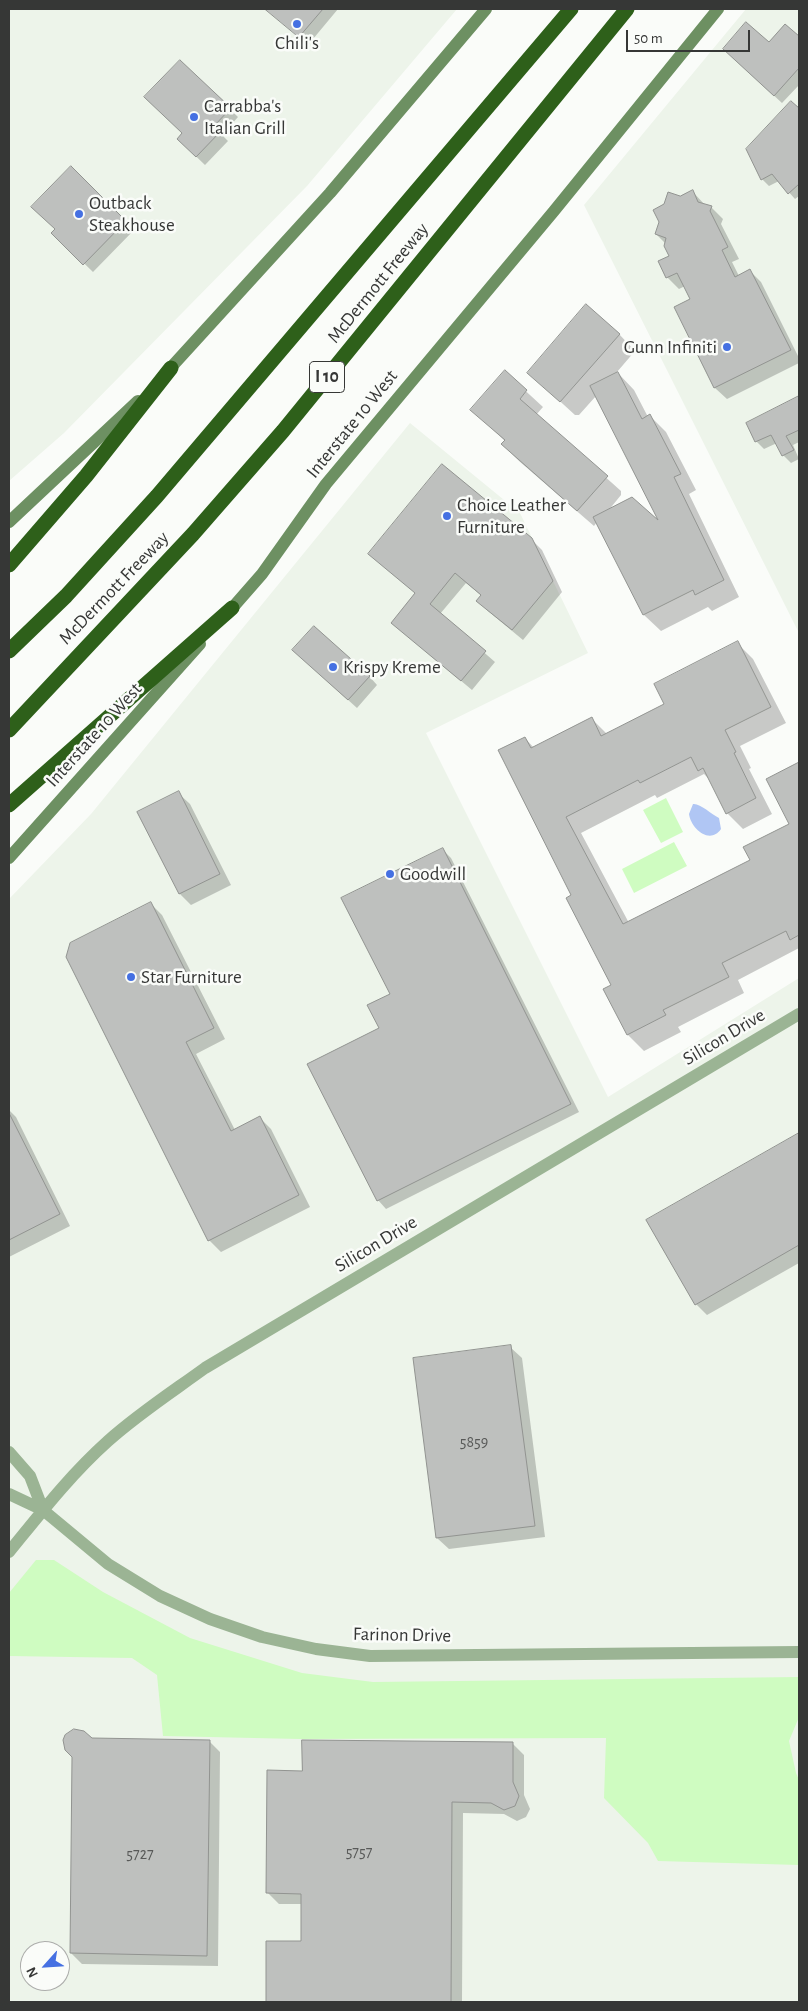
<!DOCTYPE html>
<html>
<head>
<meta charset="utf-8">
<style>
	body { margin:0 }
	#map { position:relative; width:808px; height:2011px; overflow:hidden; background:#fafcf9; font-family:"Alegreya Sans",sans-serif }
	canvas { display:block }
	.frame { position:absolute; inset:0; border:10px solid #363736; pointer-events:none }
	.north { position:absolute; left:20px; top:1941px; width:50px; height:50px; box-sizing:border-box; background:#fafcf9; border:1px solid #acadab; border-radius:50%; rotate:244deg; font-size:14px; font-weight:700; line-height:20px; text-align:center; color:#363736 }
	.north::after { content:''; display:block; margin:auto; width:18px; height:22px; background:#4570e2; clip-path:polygon(50% 0,100% 100%,50% 72%,0 100%) }
	.scale { position:absolute; left:626px; top:30px; width:124px; height:22px; box-sizing:border-box; border:2px solid #363736; border-top:0; padding-left:6px; font-size:15px; line-height:18px; white-space:nowrap; color:#363736; -webkit-text-stroke:4px #fafcf9; paint-order:stroke }
</style>
</head>
<body>
<div id="map">
<canvas width="808" height="2011"></canvas>
<div class="frame"></div>
<div class="north">N</div>
<div class="scale">50 m</div>
</div>
<script>
const ctx = document.querySelector('canvas').getContext('2d');
ctx.lineJoin = 'round';
function fill(path, color) { ctx.fillStyle = color; ctx.fill(path, 'evenodd'); }
function trace(path, color, width, dash) { ctx.strokeStyle = color; ctx.lineWidth = width; ctx.lineCap = dash ? 'butt' : 'round'; ctx.setLineDash(dash || []); ctx.stroke(path); }
function write(font, color, halo, rows, align = 'center') {
  ctx.font = font + ' "Alegreya Sans",sans-serif'; ctx.lineWidth = 5; ctx.setLineDash([]); ctx.textBaseline = 'middle'; ctx.strokeStyle = halo; ctx.fillStyle = color; for (const [text, x, y, turn = 0] of rows) {
    ctx.save(); ctx.translate(x, y); ctx.rotate((+turn || 0) * Math.PI / 180); ctx.textAlign = isNaN(turn) ? turn : align; if (halo) ctx.strokeText(text, 0, 0); ctx.fillText(text, 0, 0); ctx.restore();
  }
}
fill(new Path2D(`
	M9,9h448l-150,177 -243,247 -55,48z
	M746,9h53v624l-215,-428z
	M410,423l110,90 68,140 -162,80 182,364 191,-119v1024h-790v-1103l82,-85zM30,1951h30v30h-30z`), '#edf4ea');
fill(new Path2D(`
	M666,798l17,34 -22,11 -18,-33z
	M674,842l13,24 -53,27 -12,-24z
	M36,1560h18l49,32 87,46 112,35 71,9 426,-5v40l-10,24 7,32 3,7v85l-141,-4 -10,-18 -44,-45 2,-60 -306,1 -137,-3 -6,-61 -25,-17 -123,-2v-63z`), '#cffcc1');
fill(new Path2D(`
	M693,804c7,-1 18,10 26,14l2,11c-11,16 -30,0 -32,-15z`), '#b0c6f4');
fill(new Path2D(`
	M268,9h70l-30,36z
	M785,25l14,13v47l-17,18 -50,-46 37,-14z
	M180,61l58,56 -16,18 6,6 -23,24 -27,-26 6,-6z
	M791,103l8,7v86l-4,3 -16,-18 -10,5 -7,-7 -15,-29z
	M71,168l63,62 -41,42 -40,-39 3,-3z
	M692,191l13,14 6,2 12,12 -2,5 18,35 -7,3 7,14 11,-5 11,11 38,76v5l-72,36 -12,-11 -39,-80 16,-8 -7,-14 -6,3 -12,-12 3,-20 -4,-13 -10,-10 25,-37z
	M619,334l16,17 -18,21 17,18 14,27 2,-1 16,16 30,58 -7,4 50,103 -27,14 -4,-4 -47,24 -17,-16 -47,-93 -3,4 -75,-65 -17,-17 3,-3 -33,-31 33,-38 38,35 -7,8 85,76v4l-13,16 54,14 -66,-129 -17,19h-4l-46,-42z
	M799,398v44l-6,3 6,14 -8,4 -8,-8 -6,-12 -13,6 -8,-8 -8,-17z
	M531,539l11,11 20,42 -39,48 -35,-29 -10,-10 4,-5 -16,-13 -26,31 55,48 -23,28 -80,-67 24,-30 -46,-39z
	M737,643l16,16 33,64 -46,23 11,22 -2,1 23,45 -29,15 -16,-16 -16,-32 -7,-7 -47,24 -2,-3 -74,38 48,90 122,-63 39,-36 -22,-44 31,-16v184l-61,32 6,13 -66,34 3,5 -37,19 -16,-16 -16,-49 -39,-90 -48,-158 9,10 58,-29 15,15 59,-30z
	M293,650l76,26 8,9 -20,23z
	M178,793l12,11 41,81 -40,20 -11,-11 -41,-81z
	M442,849l9,9 128,254 -193,97 -8,-9 2,-171z
	M151,904l11,11 63,124 -29,15 39,76 25,-12 11,11 39,78 -89,45 -12,-12z
	M9,1110l7,7 54,109 -61,31z
	M799,1134v129l-92,52 -11,-11 -48,-84z
	M510,1347l12,11 23,179 -96,12 -12,-11z
	M92,1739l117,2 11,11 -2,214 -136,-2 -11,-11z
	M512,1743l12,12v40l6,14 -4,8 -9,4 -13,-7 -41,-1 -1,189h-195v-60h35v-38h-23l-11,-11 35,-121z`), '#0003');
const building = new Path2D(`
	M265,9h58l-24,28z
	M746,22l23,20 16,-18 14,12v32l-25,28 -51,-47z
	M180,60l51,48 -17,18 7,5 -25,26 -19,-18 5,-6 -38,-36z
	M791,101l8,7v76l-11,10 -16,-20 -11,6 -15,-31z
	M71,166l55,55 -43,44 -32,-32 4,-4 -24,-22z
	M693,190l5,12 14,4 -2,5 18,36 -6,3 13,27 15,-8 41,81 -77,38 -40,-81 16,-8 -13,-26 -11,5 -8,-17 11,-5 -5,-10 2,-8 -11,-4 4,-12 -6,-12 11,-6 4,-12 12,4z
	M586,304l34,30 -60,68 -33,-29z
	M505,370l22,20 -7,9 88,77 -31,35 -76,-67 4,-4 -35,-30z
	M618,372l24,47 8,-5 31,60 -7,3 50,103 -29,15 -2,-5 -50,25 -50,-98 39,-20 26,23 -68,-134z
	M799,396v34l-13,6 8,14 -12,6 -11,-21 -16,7 -9,-19z
	M442,464l90,74 21,43 -41,49 -36,-29 5,-6 -26,-22 -25,31 56,47 -25,30 -70,-58 24,-30 -47,-39z
	M314,626l56,50 -22,24 -56,-50z
	M738,641l33,66 -46,23 11,22 -2,1 22,45 -30,16 -23,-46 -5,3 -7,-14 -51,26 -2,-3 -72,37 57,107 127,-64 -7,-13 46,-23 -23,-45 33,-17v173l-9,5 -4,-9 -64,32 7,14 -66,33 3,5 -39,20 -24,-46 8,-4 -45,-87 5,-3 -73,-145 27,-13 6,11 61,-31 9,19 63,-32 -10,-20z
	M179,791l41,83 -41,20 -42,-82z
	M443,848l128,256 -194,97 -70,-137 72,-36 -12,-23 23,-11 -49,-96z
	M151,902l63,126 -28,14 45,89 29,-15 39,79 -91,46 -142,-284 4,-14z
	M9,1113l51,101 -51,26z
	M799,1133v112l-104,60 -49,-85z
	M511,1345l24,181 -99,12 -23,-180z
	M74,1729l10,2 8,7 118,2 -3,216 -137,-3 2,-196 -7,-7 -2,-10 2,-5z
	M302,1740l211,2v40l6,14 -4,10 -11,4 -13,-7 -39,-1 -1,200h-185v-61h35v-47l-35,-1 1,-123 35,1z`);
fill(building, '#bec0be');
trace(building, '#929491', 1);
trace(new Path2D(`
	M9,1452l21,24 13,34
	M9,1494l34,16 65,54 52,32 50,23 52,18 54,12 54,7 429,-4
	M9,1552c31,-38 61,-77 99,-111 30,-27 64,-49 97,-73l594,-354`), '#9bb494', 12);
trace(new Path2D(`
	M165,374l165,-181 156,-184
	M9,522l129,-121
	M227,614l35,-40 64,-90 228,-273 164,-202
	M9,858l191,-214`), '#6d9062', 12);
trace(new Path2D(`
	M9,565l77,-89 85,-108
	M9,651l57,-55 91,-100 414,-487
	M9,730l184,-196 90,-103 344,-422
	M9,805l223,-197`), '#2e601a', 15);
for (const [x, y, r, color] of [
	[297,24,5,"#4570e2"],
	[194,117,5,"#4570e2"],
	[79,214,5,"#4570e2"],
	[727,347,5,"#4570e2"],
	[447,516,5,"#4570e2"],
	[333,667,5,"#4570e2"],
	[390,874,5,"#4570e2"],
	[131,977,5,"#4570e2"]
]) { const dot = new Path2D(); dot.arc(x, y, r, 0, 2 * Math.PI); ctx.fillStyle = color; ctx.fill(dot); trace(dot, '#fafcf9', 2); }
write('16px', '#585958', null, [
	["5859",474,1442],
	["5757",359,1852],
	["5727",140,1854]
]);
for (const [x, y, w] of [
	[327,377,35]
]) { const box = new Path2D(); box.roundRect(x - w / 2, y - 15.5, w, 31, 4); ctx.fillStyle = '#fafcf9'; ctx.fill(box); trace(box, '#363736', 1); }
write('bold 18px', '#363736', null, [
	["I 10",327,377]
]);
write('19px', '#363736', '#fafcf9', [
	["Chili's",297,43,"center"],
	["Carrabba's",204,106],
	["Italian Grill",204,128],
	["Outback",89,203],
	["Steakhouse",89,225],
	["Gunn Infiniti",717,347,"right"],
	["Choice Leather",457,505],
	["Furniture",457,527],
	["Krispy Kreme",343,667],
	["Goodwill",400,874],
	["Star Furniture",141,977]
], 'left');
write('19px', '#363736', '#fafcf9', [
	["McDermott Freeway",378,283,-51],
	["Interstate 10 West",352,424,-51],
	["McDermott Freeway",114,588,-46],
	["Interstate 10 West",94,735,-48],
	["Silicon Drive",724,1037,-31],
	["Silicon Drive",376,1244,-31],
	["Farinon Drive",402,1635,1]
]);
</script>
</body>
</html>
